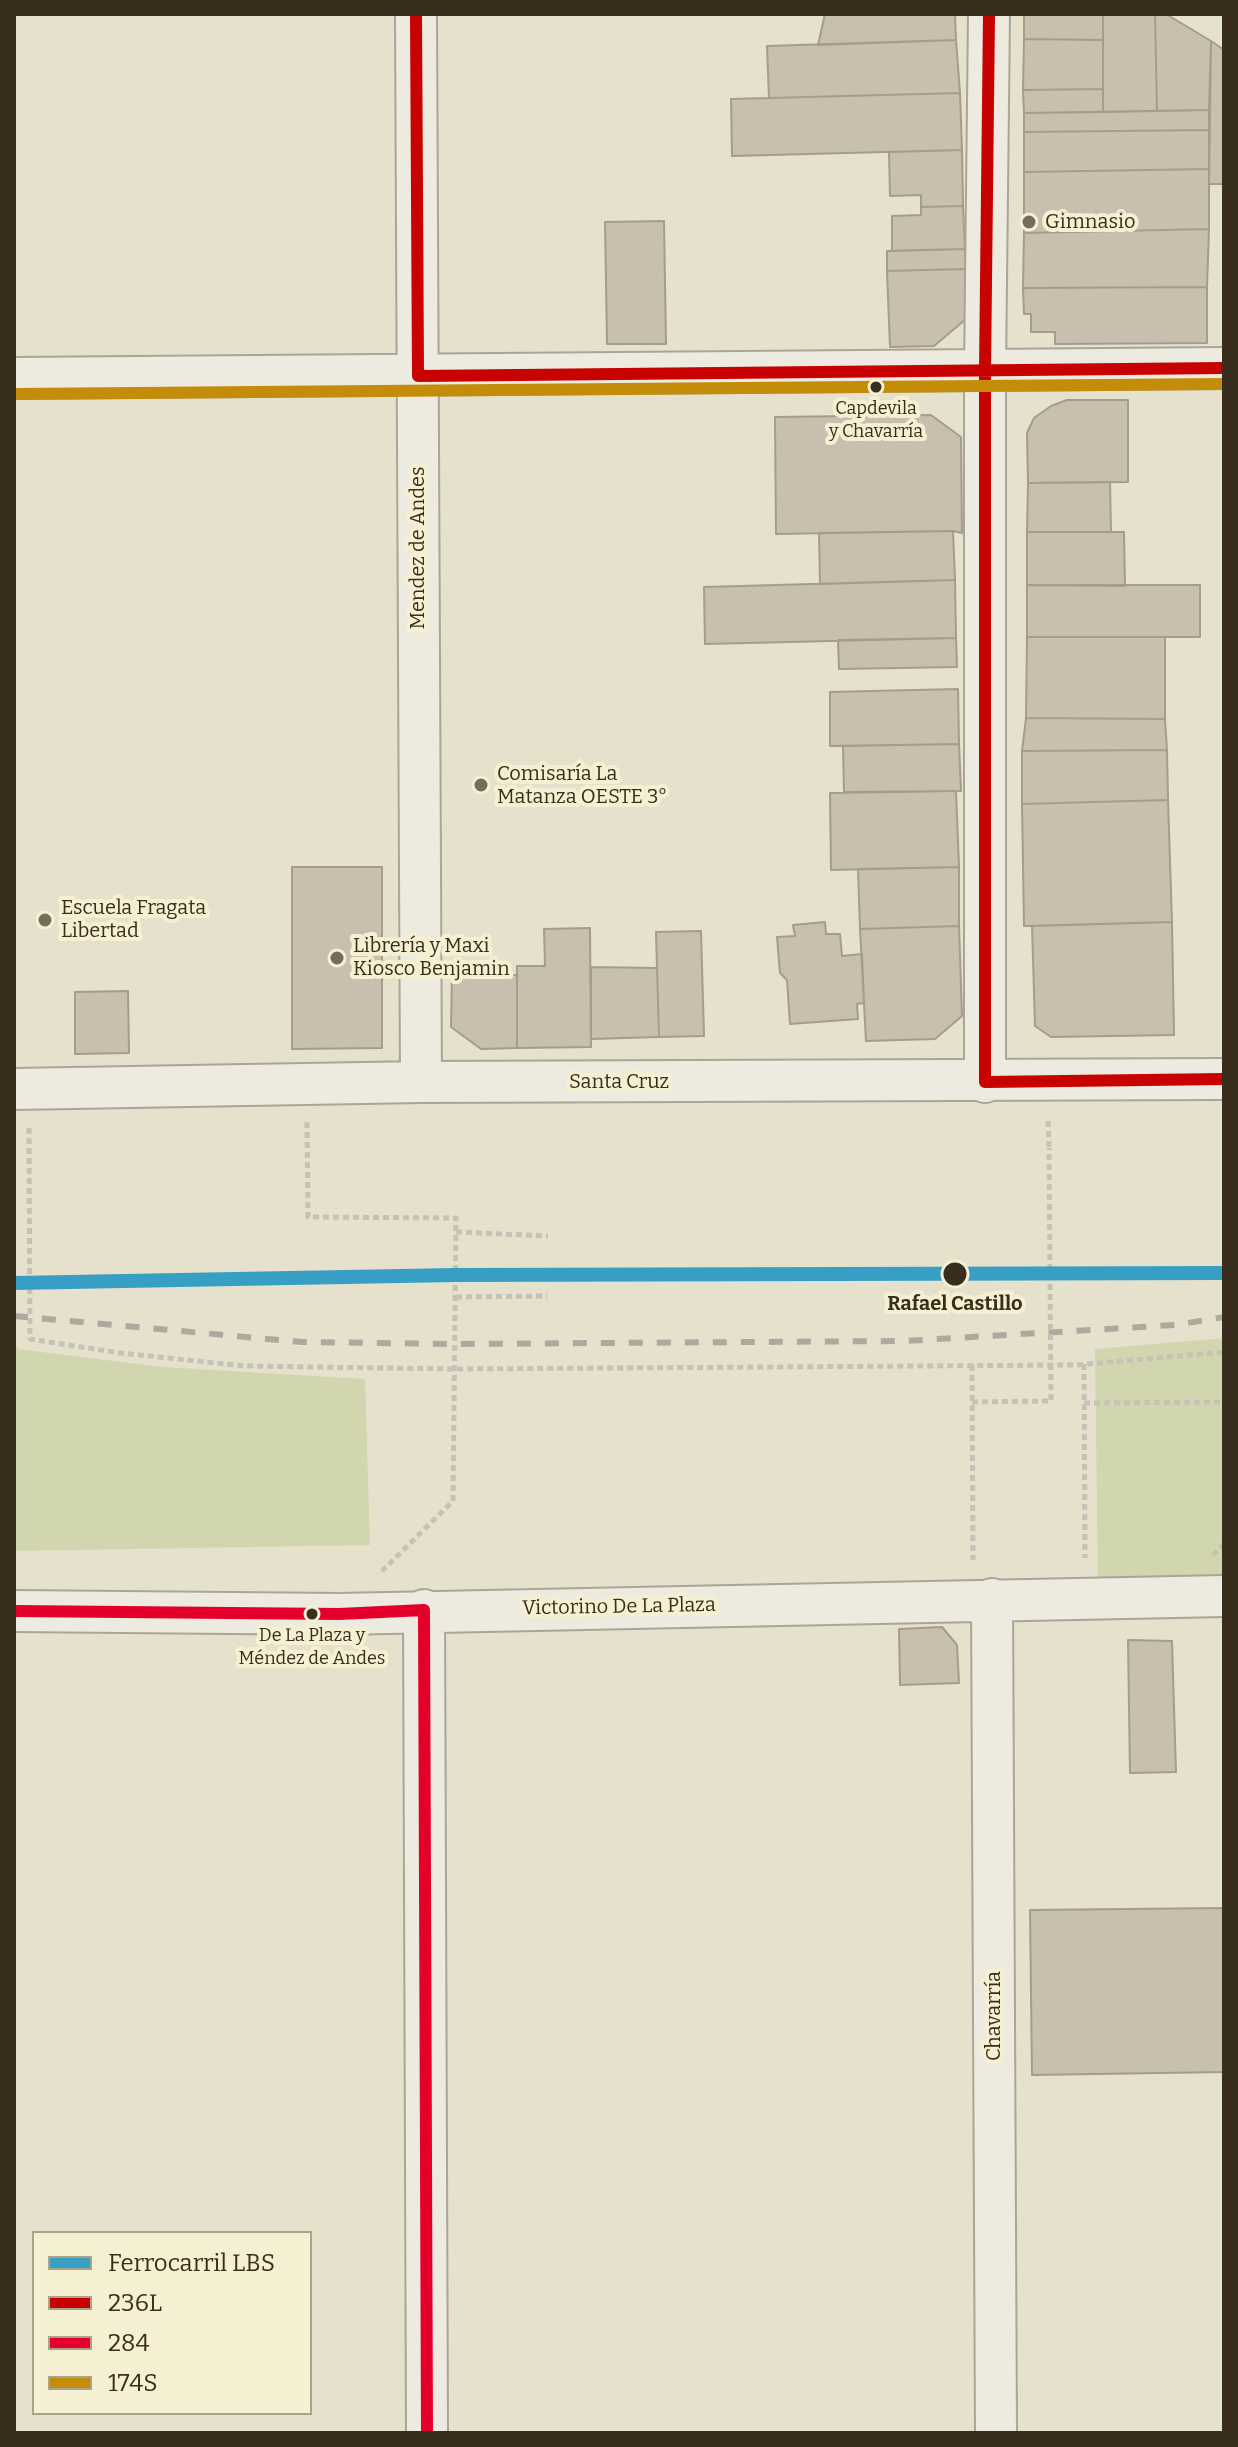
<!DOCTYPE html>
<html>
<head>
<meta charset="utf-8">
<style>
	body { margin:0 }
	#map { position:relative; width:1238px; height:2447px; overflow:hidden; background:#e5e1cd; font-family:Bitter,serif }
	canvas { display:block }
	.frame { position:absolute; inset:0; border:16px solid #392e1e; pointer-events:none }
	.legend { position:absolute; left:32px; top:2231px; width:280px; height:184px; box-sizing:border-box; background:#f6f0d3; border:2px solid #aaa28b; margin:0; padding:10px 14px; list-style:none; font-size:24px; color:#392e1e }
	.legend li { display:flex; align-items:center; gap:16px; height:40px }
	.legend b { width:40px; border:2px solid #aaa28b }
</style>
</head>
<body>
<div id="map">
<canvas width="1238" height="2447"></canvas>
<div class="frame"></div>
<ul class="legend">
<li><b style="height:10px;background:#379fc4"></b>Ferrocarril LBS</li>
<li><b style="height:10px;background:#c70201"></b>236L</li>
<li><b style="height:10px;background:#e4002b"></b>284</li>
<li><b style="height:10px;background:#c38d09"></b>174S</li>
</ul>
</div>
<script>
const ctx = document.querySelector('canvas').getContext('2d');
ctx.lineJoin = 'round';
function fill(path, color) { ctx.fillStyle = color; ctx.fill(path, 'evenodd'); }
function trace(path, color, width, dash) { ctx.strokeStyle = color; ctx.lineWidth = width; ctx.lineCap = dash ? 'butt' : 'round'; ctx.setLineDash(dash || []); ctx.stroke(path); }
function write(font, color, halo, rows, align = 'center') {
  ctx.font = font + ' Bitter,serif'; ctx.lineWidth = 8; ctx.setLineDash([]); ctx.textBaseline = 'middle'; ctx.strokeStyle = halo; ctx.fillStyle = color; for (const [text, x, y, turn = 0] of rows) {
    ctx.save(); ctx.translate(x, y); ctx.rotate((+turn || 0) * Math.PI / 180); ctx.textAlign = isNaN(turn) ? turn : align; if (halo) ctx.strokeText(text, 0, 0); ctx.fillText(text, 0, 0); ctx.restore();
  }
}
fill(new Path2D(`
	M14,1335l3,14 145,18 203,12 5,166 -356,6z
	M1224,1338v246l-126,3 -3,-238z`), '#d1d6af');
const building = new Path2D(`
	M825,14h130l1,26 -138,5z
	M1024,14h79v26l-79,-1z
	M1103,14h52l2,97 -54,1z
	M1155,14h11l45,27 -2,69 -52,1z
	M1024,39l79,1v49l-80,1z
	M956,40l4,53 -191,5 -2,-52z
	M1211,41l13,9v134h-15z
	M1103,89v23l-79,1 -1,-23z
	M960,93l2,57 -230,6 -1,-57z
	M1209,110v20l-185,2v-19z
	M1209,130v39l-185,3v-40z
	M962,150l1,56 -42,1v-12l-31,1 -1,-44z
	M1209,169v60l-185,4v-61z
	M963,206l2,43 -73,2v-35l29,-1v-8z
	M664,221l2,123h-59l-2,-122z
	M1209,229l-2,58 -184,1 1,-55z
	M965,249v20l-78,2v-20z
	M965,269l1,50 -32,27 -44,1 -3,-76z
	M1207,287v56l-152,1v-12h-24v-18h-7l-1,-26z
	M1067,400h61v82l-100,1 -1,-50 7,-15 17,-12z
	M931,415l30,22 1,96 -9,-2 -177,3 -1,-117z
	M1110,482l1,50h-84l1,-49z
	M953,531l2,49 -135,4 -1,-51z
	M1027,532h97l1,54 -98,-1z
	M955,580l1,58 -251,6 -1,-57z
	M1027,585h173v52h-173z
	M1027,637h138v82l-139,-1z
	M956,638l1,29 -118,2 -1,-29z
	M958,689l1,55 -129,2v-54z
	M1026,718l139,1 2,31 -145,1z
	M959,744l2,47 -117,1 -1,-46z
	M1167,750l1,50 -146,4v-53z
	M956,791l3,76 -128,3 -1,-77z
	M1168,800l4,122 -148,4 -2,-122z
	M292,867h90v181l-90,1z
	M959,867v59l-99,3 -2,-60z
	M825,922l1,12h14l2,22 20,-2 2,49 -7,1 1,15 -68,5 -3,-44 -7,-7 -3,-36 18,-1 -2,-11z
	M1172,922l2,113 -123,2 -16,-11 -3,-100z
	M959,926l3,90 -27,23 -69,2 -6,-112z
	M590,928l1,119 -74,1v-82h28l-1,-37z
	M701,931l3,105 -45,1 -3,-105z
	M591,967l66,1 2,69 -68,2z
	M452,974l65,1v73l-36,1 -30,-22z
	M128,991l1,62 -54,1v-62z
	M942,1627l15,18 2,38 -59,2 -1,-56z
	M1128,1640l44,1 4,131 -46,1z
	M1224,1908v164l-192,3 -2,-165z`);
fill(building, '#c9bfae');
trace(building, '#a59c8c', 2);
const street = new Path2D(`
	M416,14l5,1068
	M14,378l1210,-10
	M985,1082v-711l4,-357
	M14,1089l407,-7 803,-3
	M992,1599l4,834
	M424,1610l3,823
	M14,1611l325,3 885,-18`);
trace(street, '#aaa596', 44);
trace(new Path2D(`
	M1048,1121l1,27
	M307,1122l1,95 148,1 -3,283 -71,70
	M29,1128l1,211 90,14 125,13 210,3 621,-4 148,-13
	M456,1232l92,4
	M456,1297l91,-1
	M1084,1364l1,194
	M972,1365l1,195
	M1084,1403l140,-1
	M1213,1555l11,-11`), '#c6c2b6', 5, [6, 4]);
trace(street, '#edeadf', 40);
trace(new Path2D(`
	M14,1316l288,26 153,2 449,-3 271,-16 49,-8`), '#aca99f', 6, [14, 14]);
trace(new Path2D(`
	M972,1402l79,-1 -2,-253`), '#c6c2b6', 5, [6, 4]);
trace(new Path2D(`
	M416,14l2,362 806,-8
	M989,14l-4,357v711l239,-3`), '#c70201', 12);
trace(new Path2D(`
	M424,1610l3,823
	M14,1611l325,3 85,-4`), '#e4002b', 12);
trace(new Path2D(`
	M14,394l1210,-10`), '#c38d09', 12);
trace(new Path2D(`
	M14,1283l442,-8 768,-2`), '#379fc4', 14);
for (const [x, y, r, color] of [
	[1029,222,8,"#756d5b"],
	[876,387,7,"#392e1e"],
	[481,785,8,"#756d5b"],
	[45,920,8,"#756d5b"],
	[337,958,8,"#756d5b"],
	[955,1274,13,"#392e1e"],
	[312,1614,7,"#392e1e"]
]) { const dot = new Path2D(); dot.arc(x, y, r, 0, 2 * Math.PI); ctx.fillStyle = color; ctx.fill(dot); trace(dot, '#f6f0d3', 3); }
write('18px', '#392e1e', '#f6f0d3', [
	["Capdevila",876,409],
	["y Chavarría",876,432],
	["De La Plaza y",312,1636],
	["Méndez de Andes",312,1659]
]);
write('20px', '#392e1e', '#f6f0d3', [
	["Gimnasio",1045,222],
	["Comisaría La",497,774],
	["Matanza OESTE 3°",497,797],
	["Escuela Fragata",61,908],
	["Libertad",61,931],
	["Librería y Maxi",353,946],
	["Kiosco Benjamin",353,969]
], 'left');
write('20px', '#392e1e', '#f6f0d3', [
	["Mendez de Andes",418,548,-90],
	["Santa Cruz",619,1082],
	["Victorino De La Plaza",619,1607,-1],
	["Chavarría",994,2016,-90]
]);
write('bold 20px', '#392e1e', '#f6f0d3', [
	["Rafael Castillo",955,1304]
]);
</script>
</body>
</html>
